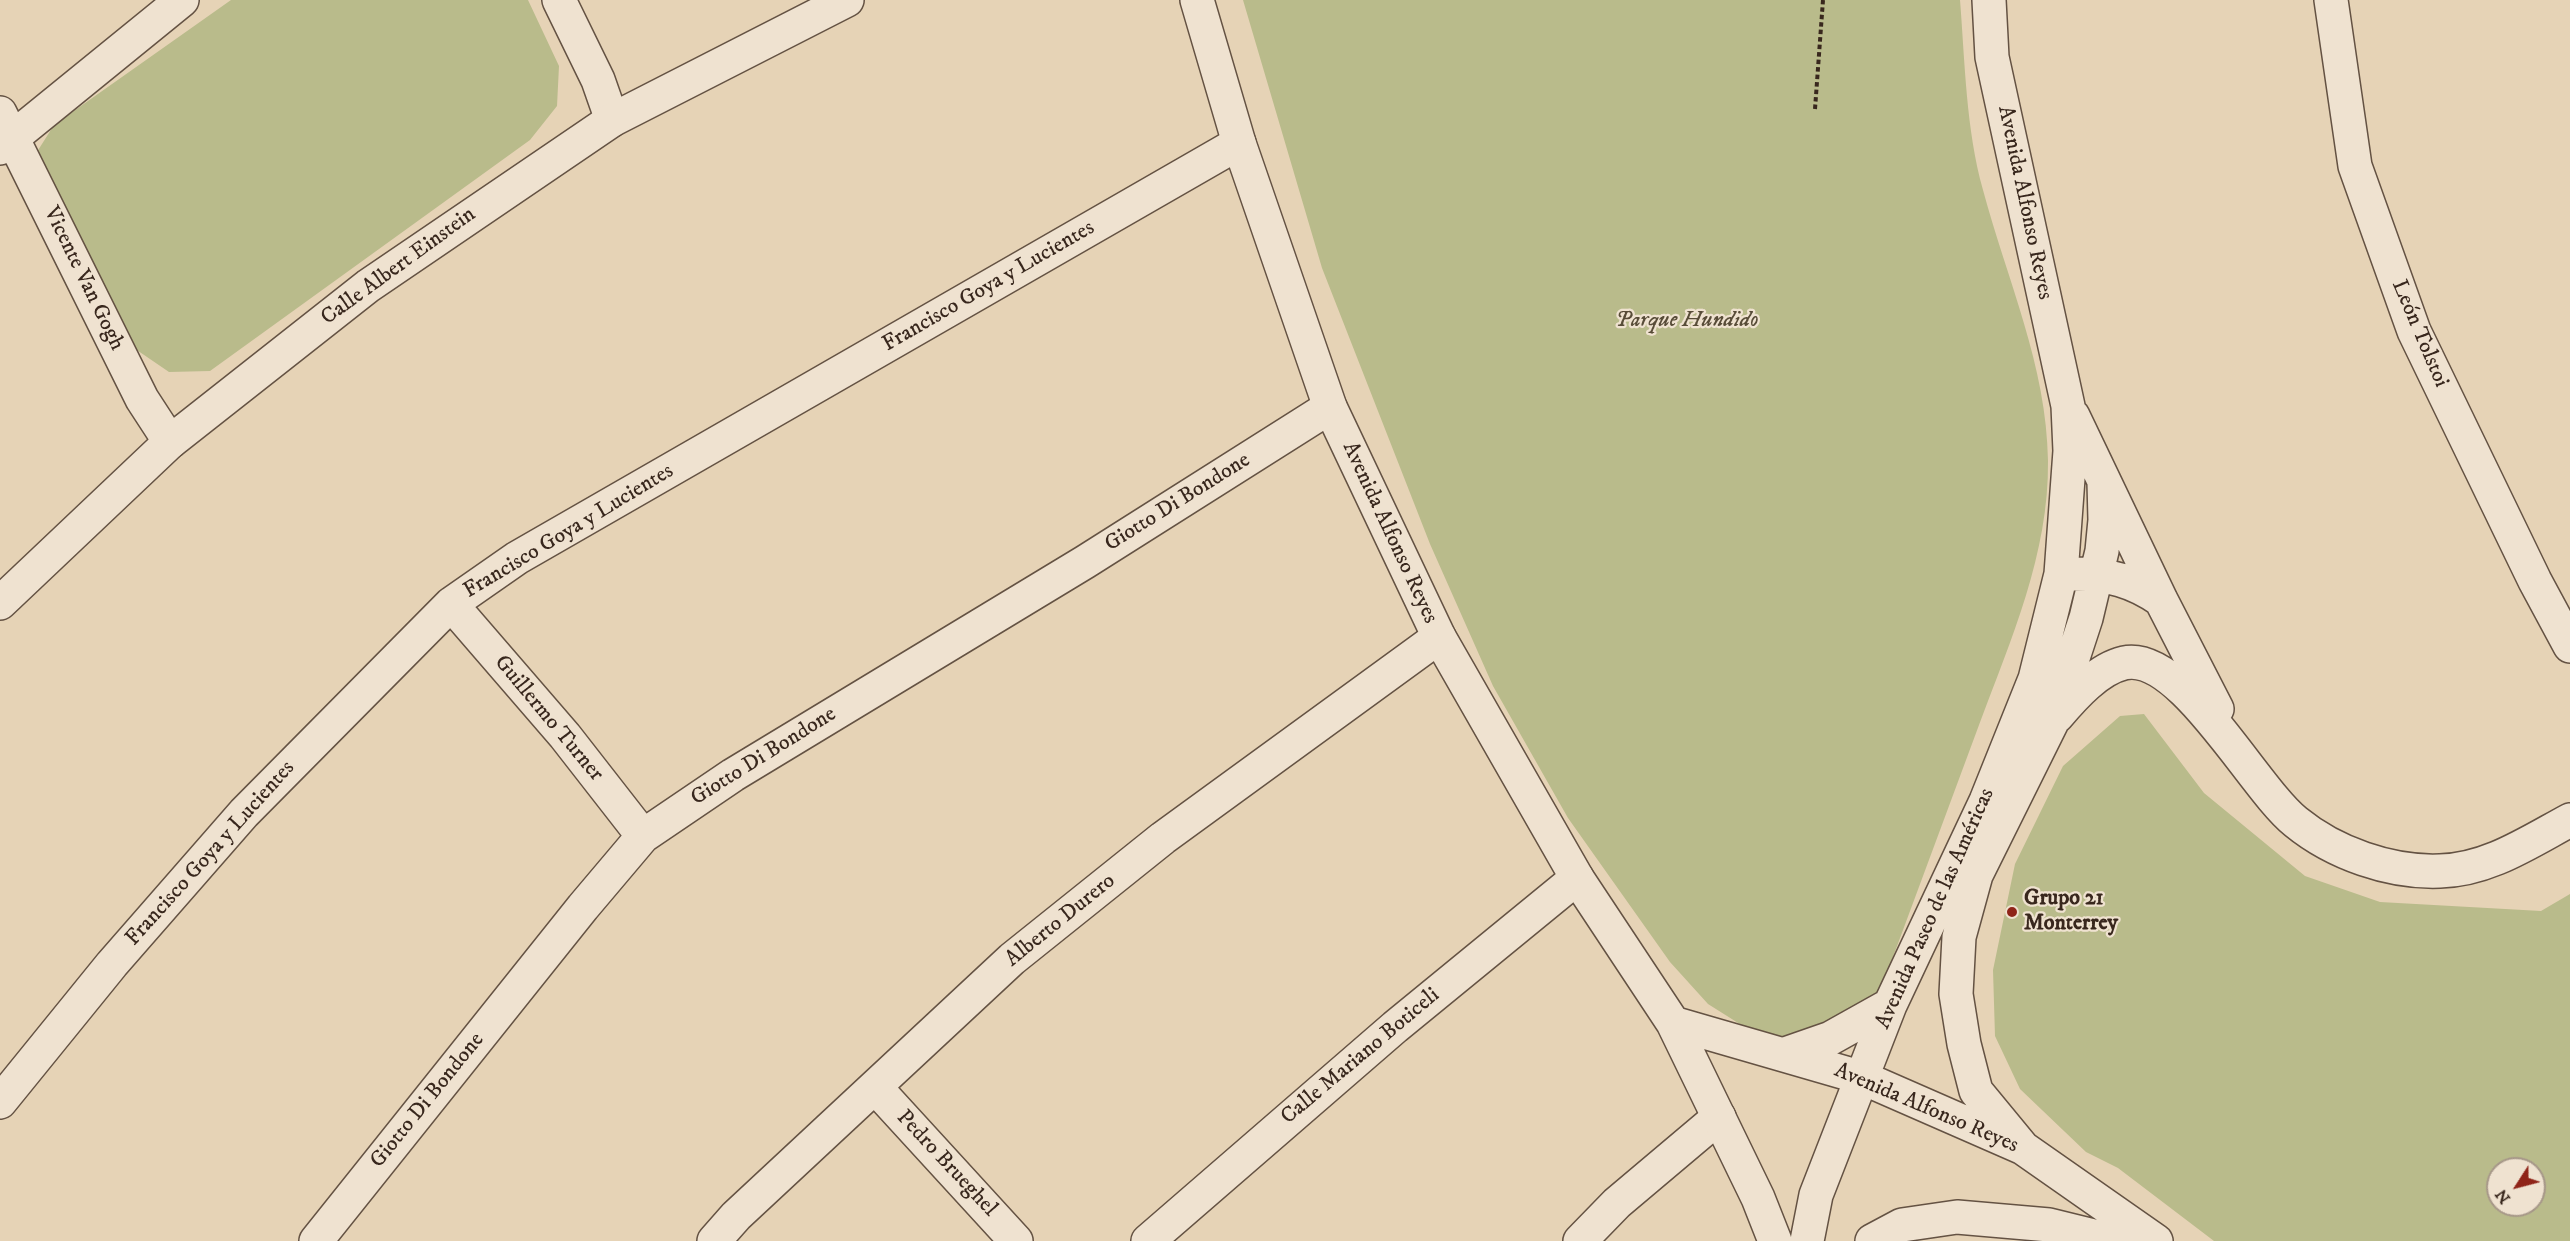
<!DOCTYPE html>
<html>
<head>
<meta charset="utf-8">
<style>
	body { margin:0 }
	#map { position:relative; width:2570px; height:1241px; overflow:hidden; background:#e6d3b6; font-family:"IM FELL DW Pica",serif }
	canvas { display:block }
	.north { position:absolute; left:2486px; top:1157px; width:60px; height:60px; box-sizing:border-box; background:#efe2d0; border:2px solid #a69788; border-radius:50%; rotate:234deg; font-size:16px; font-weight:700; line-height:24px; text-align:center; color:#38271d }
	.north::after { content:''; display:block; margin:auto; width:21px; height:27px; background:#8f2418; clip-path:polygon(50% 0,100% 100%,50% 72%,0 100%) }
</style>
</head>
<body>
<div id="map">
<canvas width="2570" height="1241"></canvas>
<div class="north">N</div>
</div>
<script>
const ctx = document.querySelector('canvas').getContext('2d');
ctx.lineJoin = 'round';
function fill(path, color) { ctx.fillStyle = color; ctx.fill(path, 'evenodd'); }
function trace(path, color, width, dash) { ctx.strokeStyle = color; ctx.lineWidth = width; ctx.lineCap = dash ? 'butt' : 'round'; ctx.setLineDash(dash || []); ctx.stroke(path); }
function write(font, color, halo, rows, align = 'center') {
  ctx.font = font + ' "IM FELL DW Pica",serif'; ctx.lineWidth = 4.5; ctx.setLineDash([]); ctx.textBaseline = 'middle'; ctx.strokeStyle = halo; ctx.fillStyle = color; for (const [text, x, y, turn = 0] of rows) {
    ctx.save(); ctx.translate(x, y); ctx.rotate((+turn || 0) * Math.PI / 180); ctx.textAlign = isNaN(turn) ? turn : align; if (halo) ctx.strokeText(text, 0, 0); ctx.fillText(text, 0, 0); ctx.restore();
  }
}
fill(new Path2D(`
	M231,0h297l31,66 -2,40 -27,34 -320,231 -41,1 -41,-28 -93,-189 19,-30z
	M1243,0h717c5,63 6,129 23,190 24,90 64,176 65,271 1,93 -37,178 -69,264 -33,89 -66,178 -99,267l-43,36 -41,11 -42,-6 -46,-29 -38,-42 -102,-144 -75,-132 -63,-142 -108,-276z
	M2144,714l60,79 101,83 75,26 161,9 29,-17v347h-356l-96,-73 -32,-16 -66,-63 -25,-53 -2,-66 22,-106 48,-98 57,-50zM2498,1169h36v36h-36z`), '#b9bb8b');
const minor = new Path2D(`
	M559,0l39,80 14,40
	M2331,0l24,166 59,165 121,250 35,65
	M0,113l142,286 28,43
	M0,148l182,-148
	M451,604l114,132 78,100
	M875,1087l141,154
	M0,1102l112,-138 132,-151 207,-209 66,-46 722,-415
	M316,1241l267,-334 60,-71 90,-61 352,-213 245,-155
	M714,1241l22,-25 276,-257 151,-121 276,-201
	M1148,1241l247,-214 182,-149
	M1580,1241l37,-38 102,-86`);
const tertiary = new Path2D(`
	M1197,0l42,143 91,264 109,230 138,241 96,145 85,175 17,43
	M2073,416l88,184 56,109
	M2075,574c33,0 59,7 86,26
	M0,603l170,-161 198,-156 244,-166 235,-120
	M2057,716c17,-20 41,-47 67,-53 57,-13 130,126 172,159 38,31 94,51 144,49 48,-1 89,-29 130,-51
	M1673,1023l190,55 160,70 133,93
	M1785,1054l46,-16 59,-33
	M2023,1148l-47,-57 -12,-47 -8,-50 3,-57 17,-62 76,-153 34,-104 16,-67 3,-31 -1,-38
	M1807,1241l9,-46 74,-190 96,-204 49,-122 26,-105 9,-123 -2,-45 -76,-349 -3,-57
	M1872,1241l30,-16 55,-8 92,8 65,16`);
trace(minor, '#645243', 36);
trace(tertiary, '#645243', 36);
trace(new Path2D(`
	M1815,109l8,-109`), '#38271d', 4, [4.5, 3]);
trace(minor, '#efe2d0', 33);
trace(tertiary, '#efe2d0', 33);
for (const [x, y, r, color] of [
	[2012,912,6,"#8f2418"]
]) { const dot = new Path2D(); dot.arc(x, y, r, 0, 2 * Math.PI); ctx.fillStyle = color; ctx.fill(dot); trace(dot, '#efe2d0', 2); }
write('22px', '#38271d', '#efe2d0', [
	["Avenida Alfonso Reyes",2024,203,78],
	["Calle Albert Einstein",399,267,-36],
	["Vicente Van Gogh",83,279,64],
	["Francisco Goya y Lucientes",989,287,-30],
	["León Tolstoi",2419,334,67],
	["Giotto Di Bondone",1178,503,-32],
	["Francisco Goya y Lucientes",569,532,-31],
	["Avenida Alfonso Reyes",1389,533,65],
	["Guillermo Turner",548,719,50],
	["Giotto Di Bondone",764,757,-32],
	["Francisco Goya y Lucientes",211,854,-48],
	["Avenida Paseo de las Américas",1936,909,-66],
	["Alberto Durero",1061,921,-39],
	["Calle Mariano Boticeli",1361,1057,-40],
	["Giotto Di Bondone",428,1101,-51],
	["Avenida Alfonso Reyes",1926,1109,23],
	["Pedro Brueghel",946,1164,47]
]);
write('italic 22px', '#584c38', '#efe2d0', [
	["Parque Hundido",1687,321]
]);
write('bold 22px', '#38271d', '#efe2d0', [
	["Grupo 21",2024,899],
	["Monterrey",2024,924]
], 'left');
</script>
</body>
</html>
